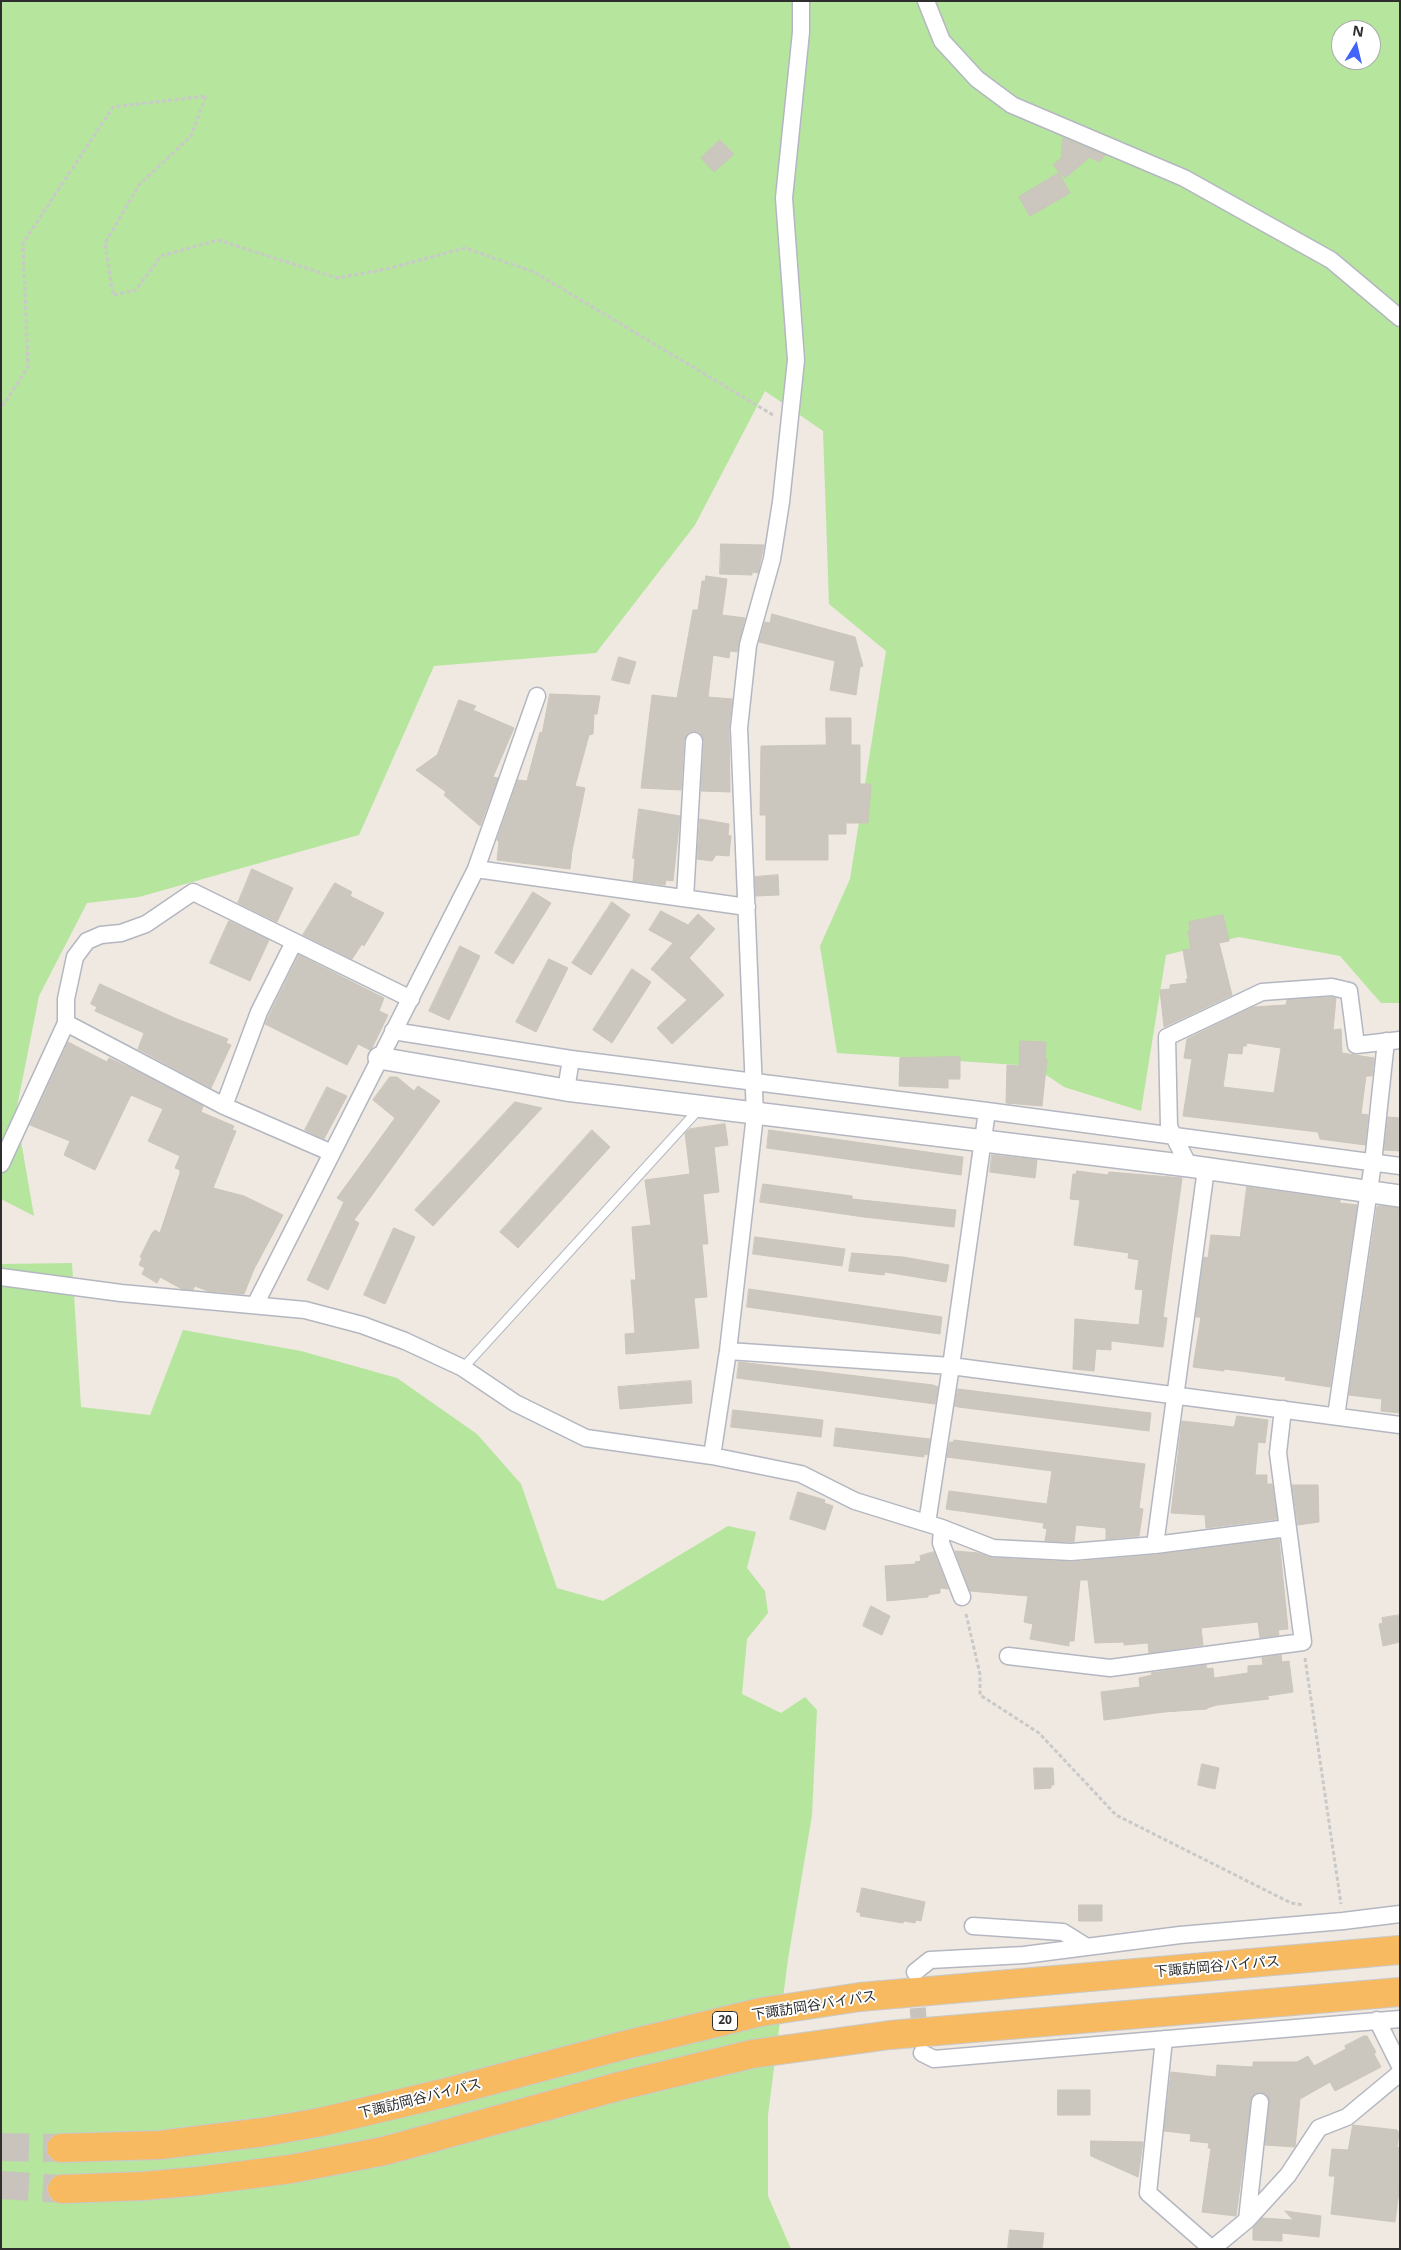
<!DOCTYPE html>
<html>
<head>
<meta charset="utf-8">
<style>
	body { margin:0 }
	#map { position:relative; width:1401px; height:2250px; overflow:hidden; background:#efe9e1; font-family:"Noto Sans",sans-serif }
	canvas { display:block }
	.frame { position:absolute; inset:0; border:2px solid #2e2e2e; pointer-events:none }
	.north { position:absolute; left:1331px; top:20px; width:50px; height:50px; box-sizing:border-box; background:#fff; border:1px solid #ababab; border-radius:50%; rotate:9deg; font-size:14px; font-weight:700; line-height:20px; text-align:center; color:#2e2e2e }
	.north::after { content:''; display:block; margin:auto; width:18px; height:22px; background:#4264fb; clip-path:polygon(50% 0,100% 100%,50% 72%,0 100%) }
</style>
</head>
<body>
<div id="map">
<canvas width="1401" height="2250"></canvas>
<div class="frame"></div>
<div class="north">N</div>
</div>
<script>
const ctx = document.querySelector('canvas').getContext('2d');
ctx.lineJoin = 'round';
function fill(path, color) { ctx.fillStyle = color; ctx.fill(path, 'evenodd'); }
function trace(path, color, width, dash) { ctx.strokeStyle = color; ctx.lineWidth = width; ctx.lineCap = dash ? 'butt' : 'round'; ctx.setLineDash(dash || []); ctx.stroke(path); }
function write(font, color, halo, rows, align = 'center') {
  ctx.font = font + ' "Noto Sans","Noto Sans JP",sans-serif'; ctx.lineWidth = 4; ctx.setLineDash([]); ctx.textBaseline = 'middle'; ctx.strokeStyle = halo; ctx.fillStyle = color; for (const [text, x, y, turn = 0] of rows) {
    ctx.save(); ctx.translate(x, y); ctx.rotate((+turn || 0) * Math.PI / 180); ctx.textAlign = isNaN(turn) ? turn : align; if (halo) ctx.strokeText(text, 0, 0); ctx.fillText(text, 0, 0); ctx.restore();
  }
}
fill(new Path2D(`
	M1,1h1399v1002h-19l-41,-47 -101,-19 -73,18 -25,156 -77,-24 -31,-21 -196,-13 -17,-107 30,-67 36,-228 -57,-47 -6,-173 -58,-40 -70,134 -99,128 -162,13 -75,169 -220,62 -52,6 -48,93 -23,116 18,104 -33,-17zM1341,30h30v30h-30z
	M72,1263l9,144 69,8 33,-85 118,21 96,27 80,56 44,50 36,104 46,13 125,-75 28,6 -9,36 18,23 3,22 -21,26 -5,55 39,19 24,-16 12,13 -5,105 -24,144 -20,156v81l23,53h-790v-985z`), '#b6e59e');
const building = new Path2D(`
	M1063,138l42,17 -6,7 -9,-5 -25,21 -12,-13 8,-7z
	M720,140l14,14 -20,18 -13,-14z
	M1059,173l11,20 -40,23 -11,-19z
	M721,544l43,1 -6,28 -6,-1v3l-32,-1z
	M706,576l21,3 -5,36 23,3 -8,34 -7,-1 -1,7 -16,-3 -5,42 24,2 -3,29 1,64 -29,-1 3,-50 -4,-8 -6,-2 -5,1 -5,8 -3,50 -40,-2 11,-93 25,3 16,-88h5l4,-29h3z
	M772,614l83,23 8,29 -3,1 -4,28 -26,-5 5,-29 -76,-19 6,-20 5,1z
	M619,657l17,5 -7,22 -17,-4z
	M550,694l50,2 -3,18h-3l-1,20 -4,1 -14,51 10,2 -13,63 -2,18 -73,-9 2,-18 -2,-2 21,-60 9,1 13,-49 2,1z
	M459,700l17,6 -3,4 41,18 -21,49 5,1 -18,48 -36,-31 2,-3 -30,-22 21,-15z
	M826,718h25v27h9v39h11l-3,39h-22v11h-18v26h-62v-45h-6l1,-69 65,-1z
	M639,809l41,7 -7,65 -7,-1 -1,5 -32,-4 2,-22 -2,-1z
	M700,819l29,5 -1,11 3,1 -2,20 -13,-1 -4,6 -15,-2z
	M252,869l41,19 -16,34 -39,-19z
	M778,875l1,20 -23,1 -1,-19z
	M335,883l17,9 -2,4 34,17 -20,33 -2,-2 -10,15 -49,-24z
	M533,892l18,11 -38,61 -18,-11z
	M612,902l18,13 -39,60 -19,-12z
	M661,911l27,14 10,-11 17,15 -26,29 35,37 -52,49 -15,-16 30,-28 -36,-31 22,-26 -24,-13z
	M1223,915l6,26 -10,2 13,52 -68,32 -4,-37 10,-1v-4l17,-2 -1,-4h2l-5,-29 8,-1 -3,-18h2l-1,-9z
	M229,921l40,19 -19,41 -40,-18z
	M460,946l20,10 -31,64 -20,-9z
	M299,955l85,43 -5,13 9,4 -16,33 -2,2 -12,-6 -11,21 -82,-41z
	M549,959l19,9 -32,64 -20,-10z
	M632,969l19,13 -39,61 -19,-13z
	M100,984l77,35 51,20 -2,4 5,2 -20,43 -73,-39 6,-16 -49,-22 2,-4 -6,-3z
	M1331,997l5,1 -3,32 8,-1 1,24 32,5 -2,18h-6l-5,38 7,1 -3,30 -45,-6 -2,-7 -135,-16 9,-57 -8,-1 3,-19 66,-32 33,-2 1,-5zM1247,1043l34,5 -7,45 -51,-6 5,-34 14,1 1,-8h3z
	M1020,1041l26,1 -1,17h2l-5,47 -36,-3 1,-38 12,1z
	M68,1042l39,20 2,-4 21,10 73,38 -2,6 33,14 -2,4 4,1 -23,57 31,8 39,19 -29,54 -10,25 -36,-3 -13,-5 -2,4 -11,-1 -22,-12 -3,6 -15,-9 3,-6 -6,-3 3,-7 -2,-1 12,-24 3,-3 5,3 20,-60v-3l-5,-2 5,-12 -32,-15 15,-32 -32,-14 -36,75 -31,-15 6,-14 -40,-16z
	M960,1057v22h-12v9l-49,-2 1,-28z
	M390,1077h7l17,14 4,-5 22,15 -86,119 5,3 -31,67 -21,-10 37,-78 -7,-4 58,-80 -22,-18z
	M327,1087l20,9 -23,43 -19,-9z
	M515,1102l27,6 -109,118 -18,-16z
	M1388,1117l12,1v33l-16,-1z
	M725,1124l3,21 -14,2 5,45 -16,2 5,50h-6l5,53 -13,1 5,50 -73,6 -1,-20 10,-1 -4,-53h5l-4,-53 19,-2 -6,-45 45,-6 -5,-41 5,-4z
	M592,1130l18,17 -92,101 -18,-16z
	M769,1130l194,27 -2,18 -194,-27z
	M992,1155l45,5 -2,18 -45,-6z
	M1077,1171l31,4 1,-3 73,6 -19,139 4,1 -4,29 -52,-6v9l-15,-1 -2,22 -21,-2 2,-50 64,6 4,-35 -8,-1 4,-29 -11,-2 1,-5 -55,-8 6,-45 -10,-1 3,-25h3z
	M763,1184l89,12v3l104,11 -2,17 -90,-10 -104,-15z
	M1247,1187l93,13v3l17,2 -27,182 -45,-7 1,-3 -62,-8v2l-31,-4 8,-50h-5l8,-60 4,1 3,-23 29,2z
	M1379,1206l21,2v205l-19,-2 1,-12 -33,-4 28,-188z
	M394,1228l21,9 -30,67 -21,-9z
	M755,1237l90,12 -3,17 -89,-12z
	M852,1253l51,4 46,8 -3,17 -61,-10 -1,3 -35,-4z
	M749,1289l193,28 -2,17 -193,-27z
	M739,1362l194,23 5,2 -3,17 -198,-26z
	M691,1381l1,22 -72,6 -2,-22z
	M958,1389l193,24 -2,18 -191,-24 -3,-1z
	M733,1410l90,10 -2,17 -90,-10z
	M1237,1416l31,4 -3,23 -7,-1 -3,33h12v9h5l5,35 -71,9 -1,-13 -34,-2 11,-92 52,6z
	M836,1428l94,11 -3,16 -3,-1v3l-90,-11z
	M954,1440l191,24 -6,44 4,1 -4,27 -33,3v-11l-30,-3 -2,17 -29,-1 2,-12 -4,-1 1,-5 -98,-14 3,-18 98,13 5,-33 -105,-14 3,-15h4z
	M1292,1485h26l1,37 -21,3z
	M798,1492l27,8 -1,3 9,3 -8,24 -35,-11z
	M1279,1539l9,90 -10,1 1,5 -19,3 -2,-16 -57,6 2,17 -54,8 -1,-10 -24,2v-3l-29,1 -7,-63h-8l-6,61h-5v5l-39,-7 3,-15 -9,-2 4,-26 -58,-5 -15,-40 23,2 14,5 80,4 84,-7z
	M934,1552l14,37 -8,-1v5l-12,2v2l-41,4 -2,-35 31,-2 -1,-2 6,-1 -1,-5z
	M871,1606l19,10 -8,19 -19,-9z
	M1400,1615v27l-17,4 -4,-22 4,-1 -1,-5z
	M1281,1655l1,7 7,-1 4,31 -26,4 2,3 -52,6 -10,3v1l-43,3 -60,8 -3,-28 39,-5 -1,-9 13,-3 -1,-2 55,-8 1,4 6,-1 1,10 34,-5v-7l15,-1 -1,-7z
	M1202,1764l17,4 -4,21 -17,-4z
	M1034,1768h19l1,17h-3v3l-16,1z
	M862,1888l63,14 -4,19 -5,-1 -1,3 -11,-2 -1,2 -43,-7 1,-3 -4,-1z
	M1079,1905h23v16h-23z
	M1364,2036h3l9,16 -2,2 7,13 -46,24 -5,-9 -30,17 -5,48 -30,-2 4,-47 -7,-6 -10,4 -16,120 -34,-4 9,-64h-3l1,-5 -19,-2 1,-7 -27,-3 7,-59 45,5 1,-12 36,2v-5h44l11,-6 6,10 32,-17 -1,-3z
	M1058,2090h32v25h-32z
	M1353,2125l44,5 2,3 -2,15 3,-1v36l-5,39 -64,-8 4,-38h-6l3,-27 16,1z
	M1091,2141l52,1 -5,35 -47,-21z
	M1285,2211l36,5 -2,21 -37,-4v8l-29,-1v-12l9,-10 31,2z
	M1010,2230l34,3 -2,16h-34z`);
fill(building, '#cbc7bf');
trace(building, '#cbc5ba', 1);
trace(new Path2D(`
	M916,1984l4,55`), '#c8c4bd', 16, [16, 8]);
trace(new Path2D(`
	M1,2147l60,1
	M1,2185l61,4`), '#c8c4bd', 28, [28, 14]);
const service = new Path2D(`
	M463,1368l237,-260`);
const minor = new Path2D(`
	M926,1l16,40 35,38 35,26 172,73 147,82 69,58
	M476,869l271,38
	M685,898l9,-157
	M66,1023l158,83 108,47
	M393,1031l178,28 416,52 -36,255 -24,157
	M566,1090l5,-31
	M224,1106l35,-94 35,-70
	M987,1111l413,55
	M1,1164l65,-141v-24l9,-42 12,-16 14,-6 20,-2 25,-9 47,-32 218,107
	M1189,1166l-20,-39 -2,-90 95,-45 70,-5 17,4 7,54 44,-5
	M1,1277l120,16 184,17 57,15 43,16 58,27 52,35 71,35 126,18 89,18 54,27 87,27 51,20 78,4 84,-7 133,-17
	M255,1305l221,-436 61,-173
	M728,1351l223,15 449,59
	M1336,1416l37,-253 13,-122
	M712,1456l16,-105 27,-236 -16,-387 9,-83 24,-86 9,-57 15,-142 -12,-162 17,-166v-31
	M942,1528l-1,15 21,54
	M1155,1545l51,-376
	M1008,1656l102,12 193,-26 -25,-189 5,-44
	M973,1926l90,6 24,15
	M915,1972l15,-12 94,-5 156,-20 163,-14 57,-7
	M1377,2020l23,46
	M1164,2039l-16,154 64,56 35,-29 13,-118
	M922,2053l12,6 466,-40
	M1247,2220l41,-45 31,-47 28,-11 53,-44`);
const tertiary = new Path2D(`
	M379,1058l187,32 623,76 211,30`);
const trunk = new Path2D(`
	M61,2148l99,-3 104,-13 57,-10 123,-29 181,-48 136,-33 99,-15 540,-47
	M62,2189l81,-3 56,-5 92,-12 93,-18 236,-65 132,-32 138,-19 510,-43`);
trace(service, '#b4b7c1', 11);
trace(minor, '#b4b7c1', 19);
trace(tertiary, '#b4b7c1', 24);
trace(trunk, '#c9c9c9', 30);
trace(new Path2D(`
	M1,405l3,-1 24,-37 -5,-124 90,-136 93,-11 -15,40 -52,49 -34,58 8,52 23,-5 25,-34 57,-16 119,38 50,-9 78,-21 69,24 239,143
	M966,1614l14,60v21l59,38 77,82 175,88 13,2
	M1305,1658l36,246`), '#c9c9c9', 3, [4, 2.5]);
trace(service, '#fff', 9);
trace(minor, '#fff', 16);
trace(tertiary, '#fff', 21);
trace(trunk, '#f8ba60', 28);
for (const [x, y, w] of [
	[725,2021,25]
]) { const box = new Path2D(); box.roundRect(x - w / 2, y - 9.5, w, 19, 4); ctx.fillStyle = '#fff'; ctx.fill(box); trace(box, '#2e2e2e', 1); }
write('bold 12px', '#2e2e2e', null, [
	["20",725,2021]
]);
write('14px', '#2e2e2e', '#fff', [
	["下諏訪岡谷バイパス",1217,1967,-5],
	["下諏訪岡谷バイパス",814,2006,-9],
	["下諏訪岡谷バイパス",420,2099,-14]
]);
</script>
</body>
</html>
